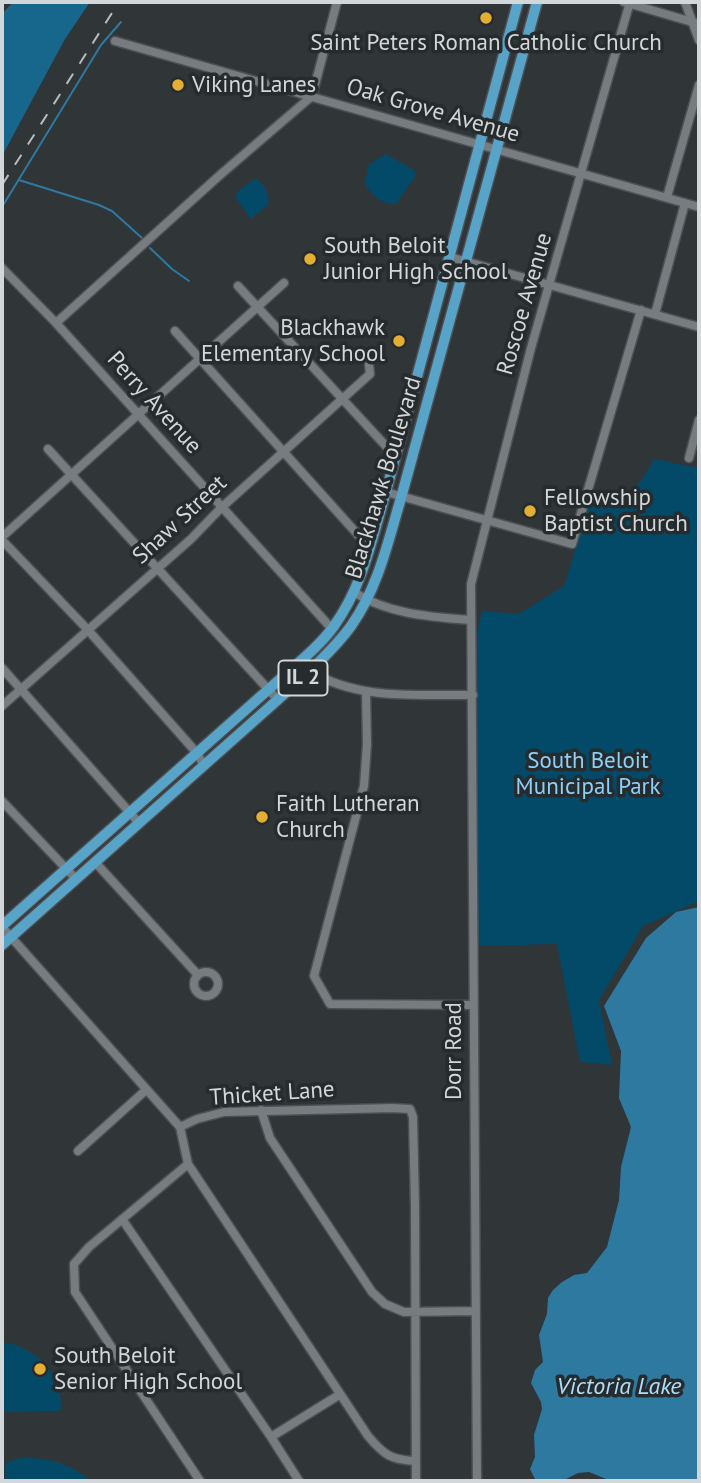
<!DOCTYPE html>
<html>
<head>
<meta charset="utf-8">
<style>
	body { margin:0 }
	#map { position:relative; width:701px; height:1483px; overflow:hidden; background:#303538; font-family:"PT Sans",sans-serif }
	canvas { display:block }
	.frame { position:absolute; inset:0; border:4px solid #d4d7d9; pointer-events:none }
</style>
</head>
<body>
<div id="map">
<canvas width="701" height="1483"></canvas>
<div class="frame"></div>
</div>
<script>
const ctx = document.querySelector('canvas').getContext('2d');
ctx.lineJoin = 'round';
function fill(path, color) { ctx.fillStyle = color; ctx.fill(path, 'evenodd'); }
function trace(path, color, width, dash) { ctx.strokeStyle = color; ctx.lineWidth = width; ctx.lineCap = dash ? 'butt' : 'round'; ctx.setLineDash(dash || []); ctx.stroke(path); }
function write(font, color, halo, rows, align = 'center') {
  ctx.font = font + ' "PT Sans",sans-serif'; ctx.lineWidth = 7; ctx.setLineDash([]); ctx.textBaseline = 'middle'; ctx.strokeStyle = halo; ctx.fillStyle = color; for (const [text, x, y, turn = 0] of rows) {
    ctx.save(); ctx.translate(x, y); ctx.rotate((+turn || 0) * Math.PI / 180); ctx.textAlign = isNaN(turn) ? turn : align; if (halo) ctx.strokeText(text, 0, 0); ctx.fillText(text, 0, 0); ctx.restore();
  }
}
fill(new Path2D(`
	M386,154l28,16 2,5 -20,29c-15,0 -25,-8 -31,-21l4,-19z
	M256,178l9,9 4,14 -3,5 -15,13 -15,-21 1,-6z
	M654,459l45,9v433l-56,25 -44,74 13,65 -32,-3 -23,-118 -79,2 -4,-299 8,-36 37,3 45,-28 27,-87 30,7 24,-31z
	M2,1342c32,4 61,32 59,67l-3,2 -56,1z
	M20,1458c28,-1 50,5 71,23h-85v-18z`), '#034a68');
fill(new Path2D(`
	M13,2h77l-25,37 -63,117v-142z`), '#17678d');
fill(new Path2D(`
	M699,907v574h-88l-22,-9 -11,1 -16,8h-26l-6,-12 5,-12 -1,-22 8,-26 -1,-7 -10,-19 4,-13 8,-8 -4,-27 8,-21 1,-16 5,-8 9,-8 12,-7 13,-2 20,-26 12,-47 2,-33 10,-40 -12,-29 2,-47 -17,-45 42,-68 30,-26z`), '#2e79a0');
trace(new Path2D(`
	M19,180l80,25 13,6 30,27
	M2,207l99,-162 20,-23
	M150,248l22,21 17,12`), '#2e79a0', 2);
const minor = new Path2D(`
	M624,2l75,22
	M685,2l14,38
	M115,41l584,166
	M667,197l32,-112
	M450,257l249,70
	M2,268l54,55 276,306
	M238,286l158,171
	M655,314l30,-111
	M56,323l164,-148 92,-79 25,-94
	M175,331l185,206 10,9
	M48,449l230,251
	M689,458l10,-38
	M386,492l186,52 69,-234
	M2,537l282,-254
	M2,540l86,90 108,122 8,13
	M354,592c33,22 78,25 116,28
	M2,668l137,155
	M310,671c49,30 108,23 163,24
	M366,693l1,51 -3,42 -50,190 16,28 143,1
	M2,706l189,-167 30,-31 149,-134 -2,-18
	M2,801l74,78
	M95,862l103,113
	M2,927l178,200
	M194 984a12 12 0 1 1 24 0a12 12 0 1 1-24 0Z
	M261,1110l9,28 102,154 13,12 19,8 71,-1
	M78,1151l68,-61
	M188,1164l180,272c16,19 23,24 48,25
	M122,1219l149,218 28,44
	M271,1437l68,-42
	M200,1481l-125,-189 -1,-28 15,-17 99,-83 -8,-37 17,-8 27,-7 168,-4 18,1 3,8 2,89 1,275
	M477,1481l-6,-897 60,-236 99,-346`);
const major = new Path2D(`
	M2,926l294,-261c14,-12 28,-25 38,-39 29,-40 38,-88 52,-134l132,-490
	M2,945l308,-274c14,-14 29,-28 41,-45 27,-38 37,-84 50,-128l136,-496`);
trace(minor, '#4d5053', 11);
trace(major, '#4d5053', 13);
trace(minor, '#767c7f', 8);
trace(major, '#58a4c9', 10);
trace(new Path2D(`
	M2,185l117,-183`), '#b8bcbe', 2, [12, 12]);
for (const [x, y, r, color] of [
	[486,18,7,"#e2af34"],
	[178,85,7,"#e2af34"],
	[310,259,7,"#e2af34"],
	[399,341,7,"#e2af34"],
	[530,511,7,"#e2af34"],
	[262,817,7,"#e2af34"],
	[40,1369,7,"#e2af34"]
]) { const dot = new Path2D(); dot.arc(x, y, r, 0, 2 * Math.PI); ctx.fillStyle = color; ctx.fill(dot); trace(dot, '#262b2d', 2.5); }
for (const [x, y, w] of [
	[303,678,49]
]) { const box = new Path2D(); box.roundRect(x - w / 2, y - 17.5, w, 35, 5); ctx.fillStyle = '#262b2d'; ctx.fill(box); trace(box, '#d4d7d9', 2); }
write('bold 21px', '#d4d7d9', null, [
	["IL 2",303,678]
]);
write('23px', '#d4d7d9', '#262b2d', [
	["Saint Peters Roman Catholic Church",486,43,"center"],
	["Viking Lanes",192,85],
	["South Beloit",324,246],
	["Junior High School",324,272],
	["Blackhawk",385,328,"right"],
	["Elementary School",385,354,"right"],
	["Fellowship",544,498],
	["Baptist Church",544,524],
	["Faith Lutheran",276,804],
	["Church",276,830],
	["South Beloit",54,1356],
	["Senior High School",54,1382]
], 'left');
write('23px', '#d4d7d9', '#262b2d', [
	["Oak Grove Avenue",433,111,16],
	["Roscoe Avenue",525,304,-74],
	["Perry Avenue",154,403,48],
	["Blackhawk Boulevard",384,478,-73],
	["Shaw Street",180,520,-43],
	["Dorr Road",454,1051,-90],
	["Thicket Lane",272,1094,-4]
]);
write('23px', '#8cd0f8', '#262b2d', [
	["South Beloit",588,761],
	["Municipal Park",588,787]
]);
write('italic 24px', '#b0ddf7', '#262b2d', [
	["Victoria Lake",619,1387]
]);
</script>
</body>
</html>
